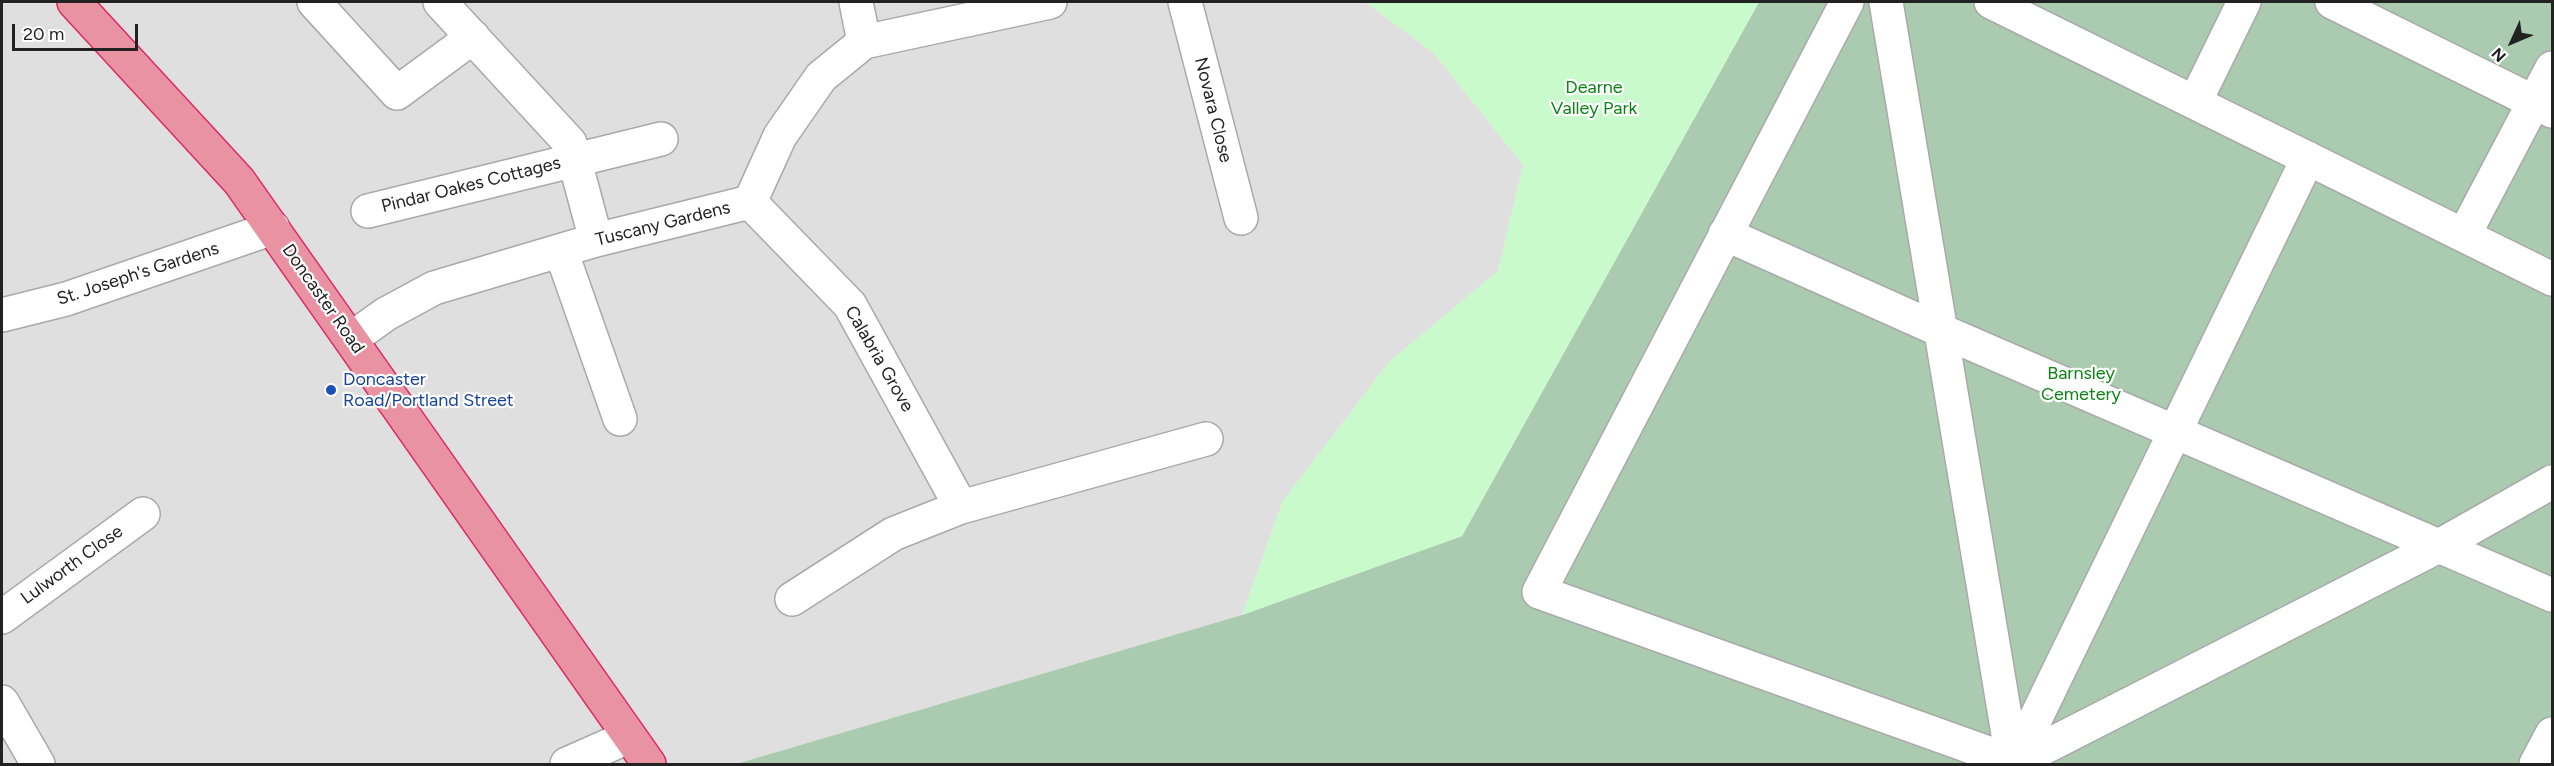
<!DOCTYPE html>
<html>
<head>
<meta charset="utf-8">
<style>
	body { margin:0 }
	#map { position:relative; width:2554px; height:766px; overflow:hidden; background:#f2efe9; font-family:Figtree,sans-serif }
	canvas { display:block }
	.frame { position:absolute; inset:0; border:3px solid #222; pointer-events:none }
	.north { position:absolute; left:2482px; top:12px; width:60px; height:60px; -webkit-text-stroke:4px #fff; paint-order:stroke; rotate:226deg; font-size:16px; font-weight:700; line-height:24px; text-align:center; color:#222 }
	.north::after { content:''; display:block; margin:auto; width:21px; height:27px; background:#222; clip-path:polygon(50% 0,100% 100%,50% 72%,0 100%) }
	.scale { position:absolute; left:12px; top:24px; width:126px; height:27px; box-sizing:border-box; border:3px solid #222; border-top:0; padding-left:8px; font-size:18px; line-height:21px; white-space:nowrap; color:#222; -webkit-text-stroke:4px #fff; paint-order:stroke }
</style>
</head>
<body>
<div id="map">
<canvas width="2554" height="766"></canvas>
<div class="frame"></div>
<div class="north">N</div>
<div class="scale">20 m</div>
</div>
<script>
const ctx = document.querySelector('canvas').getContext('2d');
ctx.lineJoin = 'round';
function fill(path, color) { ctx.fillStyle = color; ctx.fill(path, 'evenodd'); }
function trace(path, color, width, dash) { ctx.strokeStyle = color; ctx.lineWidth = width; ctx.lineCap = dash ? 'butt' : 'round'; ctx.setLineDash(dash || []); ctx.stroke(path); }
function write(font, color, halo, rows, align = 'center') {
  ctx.font = font + ' Figtree,sans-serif'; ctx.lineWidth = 4.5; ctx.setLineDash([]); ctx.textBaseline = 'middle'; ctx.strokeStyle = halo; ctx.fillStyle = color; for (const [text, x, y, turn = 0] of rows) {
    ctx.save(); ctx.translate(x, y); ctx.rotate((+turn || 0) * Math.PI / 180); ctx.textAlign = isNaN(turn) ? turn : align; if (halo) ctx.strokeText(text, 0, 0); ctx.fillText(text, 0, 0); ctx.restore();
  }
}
fill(new Path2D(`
	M2,2h1363l69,51 89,112 -25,106 -109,91 -106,139 -41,114 -506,149h-734z`), '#e0dfdf');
fill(new Path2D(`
	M1759,2h793v762h-1816l506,-149 220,-79z`), '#aacbaf');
fill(new Path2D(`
	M1365,2h394l-297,534 -220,79 41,-114 106,-139 109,-91 25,-106 -89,-112z`), '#c8facc');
const minor = new Path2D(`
	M314,2l83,91 76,-56
	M440,2l130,141 26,97
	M856,2l8,40
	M1185,2l56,216
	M1847,2l-308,590 480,172
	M1886,2l127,762
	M1991,2l561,277
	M2332,2l220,109
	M2195,102l49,-100
	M750,202l100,103 111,202
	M368,211l293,-72
	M1725,234l217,97 610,264
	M2464,235l88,-167
	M561,251l59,168
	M2,315l64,-16 207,-71
	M351,339l35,-25 48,-26 162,-48 154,-38 30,-66 41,-59 43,-35 186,-40
	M792,599l101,-65 68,-27 245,-68
	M2,617l141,-103
	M2,702l36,62
	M2014,763l294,-605
	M2014,763l425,-217 113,-64
	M567,764l61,-27
	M2536,764l16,-30`);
const highway = new Path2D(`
	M74,2l165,179 410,583`);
trace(minor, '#a9a9a9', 36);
trace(highway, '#dc2a67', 36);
trace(minor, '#fff', 33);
trace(highway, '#e892a2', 33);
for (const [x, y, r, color] of [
	[331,390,6,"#1a4fb4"]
]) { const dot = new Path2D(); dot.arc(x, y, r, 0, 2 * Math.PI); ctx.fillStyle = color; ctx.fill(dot); trace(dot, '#fff', 2); }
write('18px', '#0c8416', '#fff', [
	["Dearne",1594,88],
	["Valley Park",1594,109],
	["Barnsley",2081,374],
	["Cemetery",2081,395]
]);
write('18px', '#222', '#fff', [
	["Novara Close",1213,110,76],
	["Pindar Oakes Cottages",471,185,-14],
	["Tuscany Gardens",663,224,-14],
	["St. Joseph's Gardens",138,274,-18],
	["Doncaster Road",323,299,55],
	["Calabria Grove",879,359,60],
	["Lulworth Close",72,565,-36]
]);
write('18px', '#164399', '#fff', [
	["Doncaster",343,380],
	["Road/Portland Street",343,401]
], 'left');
</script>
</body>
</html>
